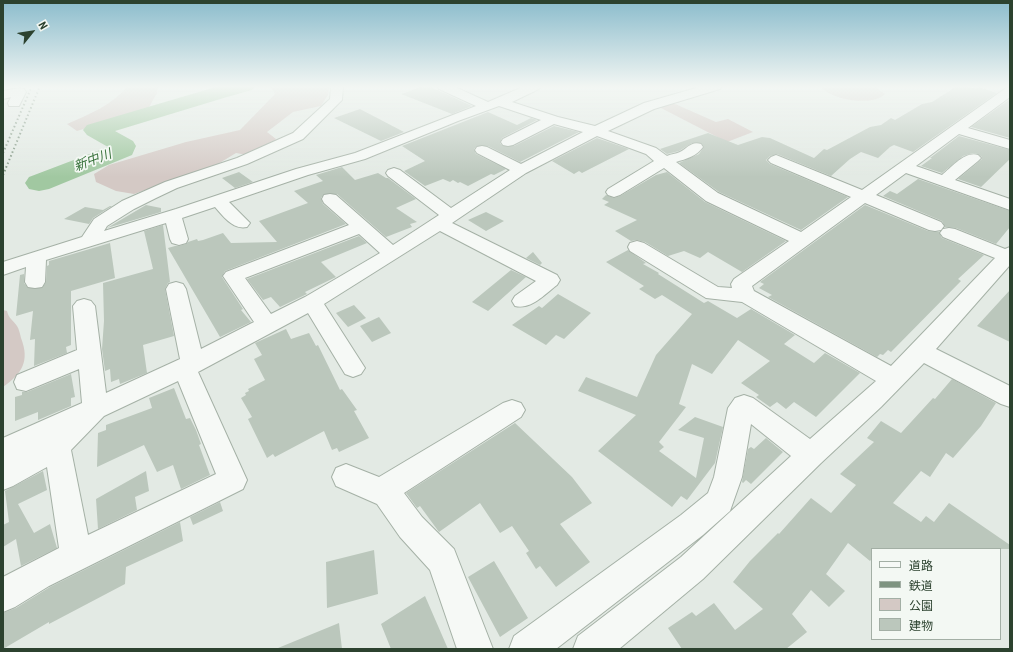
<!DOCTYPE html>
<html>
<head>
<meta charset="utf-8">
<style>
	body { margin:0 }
	#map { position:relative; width:1013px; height:652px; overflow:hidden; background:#e3eae4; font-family:"Roboto Condensed","Noto Sans JP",sans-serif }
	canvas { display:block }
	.frame { position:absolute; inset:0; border:4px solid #2c422f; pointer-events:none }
	.legend { position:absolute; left:871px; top:548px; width:130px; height:92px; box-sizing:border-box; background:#f3f8f3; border:1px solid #a3afa5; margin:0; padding:5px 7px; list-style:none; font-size:12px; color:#2c422f }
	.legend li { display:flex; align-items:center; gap:8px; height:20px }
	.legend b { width:20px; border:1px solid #a3afa5 }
	.north { position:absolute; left:12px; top:12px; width:40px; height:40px; -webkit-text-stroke:3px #f3f8f3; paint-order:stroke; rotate:60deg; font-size:11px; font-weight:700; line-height:16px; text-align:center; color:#2c422f }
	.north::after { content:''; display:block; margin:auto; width:14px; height:18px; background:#2c422f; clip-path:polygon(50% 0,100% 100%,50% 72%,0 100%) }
</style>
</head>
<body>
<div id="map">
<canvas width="1013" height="652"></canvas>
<div class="frame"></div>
<ul class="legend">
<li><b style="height:5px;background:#f6f9f6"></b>道路</li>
<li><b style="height:5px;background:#7e9380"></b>鉄道</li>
<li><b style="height:11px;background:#d4c9c5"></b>公園</li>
<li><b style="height:11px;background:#bbc7bc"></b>建物</li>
</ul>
<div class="north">N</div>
</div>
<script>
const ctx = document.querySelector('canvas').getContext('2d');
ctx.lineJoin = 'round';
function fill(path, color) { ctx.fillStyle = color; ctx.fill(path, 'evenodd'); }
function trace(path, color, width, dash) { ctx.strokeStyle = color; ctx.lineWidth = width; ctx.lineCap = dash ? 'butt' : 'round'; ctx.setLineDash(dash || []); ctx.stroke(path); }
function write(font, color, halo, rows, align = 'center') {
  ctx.font = font + ' "Roboto Condensed","Noto Sans JP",sans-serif'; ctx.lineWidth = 3.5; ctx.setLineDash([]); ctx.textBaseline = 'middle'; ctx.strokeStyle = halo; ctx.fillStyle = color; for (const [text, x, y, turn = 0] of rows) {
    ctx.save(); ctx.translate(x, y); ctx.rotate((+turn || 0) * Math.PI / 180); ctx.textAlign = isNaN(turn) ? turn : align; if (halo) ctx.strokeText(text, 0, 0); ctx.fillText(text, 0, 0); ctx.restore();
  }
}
fill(new Path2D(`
	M128,86h30l-1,7 -9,16 -71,22 -10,-7c23,-10 45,-19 61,-38z
	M270,86h59l-1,9 -7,11 -28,6 -26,20 9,7 -7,7 -22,9 -11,-2 -28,17 -40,12 -34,12 -18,-3 -20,-9 -2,-8 15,-9 77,-23 54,-12 35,-36z
	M820,86h54l11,8c-12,13 -55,6 -65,-8z
	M673,103l43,19 12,-3 25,13 -26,10 -68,-35z
	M3,310l4,1c2,8 6,9 10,15 2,3 3,8 4,12 9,23 1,36 -18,49z`), '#d4c9c5');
fill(new Path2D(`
	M219,86h36l-3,4 -25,7 -112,34 18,10 3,5 -4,9 -83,34 -10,2 -10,-2 -4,-6 4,-6 79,-30 -21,-12 -4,-5 4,-5z`), '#a1c8a1');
fill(new Path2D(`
	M424,86h5l43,20 -20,8 -51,-20z
	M957,86h11l8,3 3,-2 18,6 -84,59 -19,-7 -4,2 -12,11 -17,-6 -11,7 -19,17 -54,-22 -7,2 -4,4 4,4 78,33 -47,33 -82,-38 -40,-29 20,-9 5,-7 -3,-4h-9l-13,8 -12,3 -7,-5 48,-16 30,12 24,-8 8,1 44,20 10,-9 3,1 43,-23 11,-2 10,-7 4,2 27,-16 10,-2z
	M1010,99v39l-39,-11z
	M360,109l44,23 -23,9 -47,-23z
	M488,112l29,13 14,-7 6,2 -35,18 -2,5 3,3h11l40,-20 25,6 -59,30 -32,-16h-11l-3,3 2,5 30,15 -12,6 -3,-1 -23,12 -8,-4 -2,1 -5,-3 -3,2 -7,-3 -18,7 -21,-15 21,-10 -23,-15z
	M959,136l51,14v9l-29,28 -23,-8 24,-20v-2l-4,-3 -5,-1 -10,3 -21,17 -21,-7 11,-8h-2z
	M597,138l32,11 -47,24 -3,-2 -5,3 -22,-13z
	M342,167l13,13 23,-7 8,5h2l28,21 -20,9 21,14 -7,2 2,3 -26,10 -49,-43h-13l-3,4 2,6 23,20 -121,47 -3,6 21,32 -2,1 10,12 -31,15 -52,-89 7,-2h4l7,-2 2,-2 9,-3 1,2 5,-1 20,-7 8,10 46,-1 -18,-21 49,-18 -14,-12 29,-10 -7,-6z
	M239,172l14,10 -18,6 -13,-10z
	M667,172l38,30 81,39 -44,31 -34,-20 -8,6 -16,-7 -16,5 -23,-14 -8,-2 -6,1 -16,-10 22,-11 -33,-15 5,-3 -7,-3 4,-4 8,3 6,-2 36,-21z
	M918,179l92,32v16l-14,17 -40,-16 -11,-1 -3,-6 -59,-25 7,-5 7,3z
	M146,205l15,3v4l-54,16z
	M865,205l63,26 11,1 3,6 42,17 -26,24 3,2 -70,71 -3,-2 -5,5 -3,-1 -3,3 -109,-60 4,-2 -13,-7 5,-4 -4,-2z
	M110,206h2l-19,12 -4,6 -25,-5 21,-12 18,3z
	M486,212l18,9 -18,10 -18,-11z
	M163,225l7,57 -2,1 -3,6 9,47 -31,9 4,28 -27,11 -1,-5 -8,3 -1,-13 -5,2 -3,-22 2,-28 -1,-38 50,-14 -9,-38z
	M359,236l8,7 -46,19 15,15 -31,15 2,2 -27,13 -9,-10 -8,3 -16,-21z
	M110,243l5,35 -44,13v54l-5,2 1,6 -33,13 1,-27 -5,1 3,-29 -17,5 4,-41 4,-1v9l4,5h14l4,-6 1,-16 2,-1v-4z
	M628,250l18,13 -3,1 16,9 -1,1 46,29 4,-2 29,17 14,-9 44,26 -11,9 30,19 11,-10 35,20 -44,44 -22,-15 -8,7 -9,-7 -7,5 -14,-10 3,-2 -18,-12 29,-22 -32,-21 -26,34 -20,-10 -13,40 7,3 -27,35 5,5 -5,4 37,27 8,-40 -26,-8 17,-13 28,10 -8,36 -28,37 -6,-4 -9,11 -74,-56 38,-36 -58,-24 8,-14 51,20 19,-42 36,-41 -30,-19 -7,4 -16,-10 5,-3 -38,-24z
	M533,252l9,11 -2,2 -14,-7z
	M511,270l15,7 -38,34 -16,-9z
	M1010,290v52l-33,-16z
	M558,294l33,19 -27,26 -8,-4 -10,10 -34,-20 27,-19 3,2z
	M354,305l12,13 -18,9 -12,-14z
	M379,317l12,16 -19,9 -12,-16z
	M286,329l5,10 18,-6 7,13 2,-1 22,45 2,-1 15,21 -3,1 15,27 -30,14 -2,-4 -5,2 -8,-19 -49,26 -2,-3 -6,4 -19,-39 4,-2 -11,-19 5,-3 -1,-2 4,-2 -1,-2 17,-9 -11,-21 8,-4 -7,-12z
	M71,374l4,23 -4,1v8l-33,14v-8l-23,9v-24l7,-2v-3h5z
	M952,379l44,24 -15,23 -28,32 -7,-5 -16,24 -9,-6 -28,32 28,19 5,-6 8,6 15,-19 61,42v4h-138v10l-2,2 -22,-18 -22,31 19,17 -16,16 -18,-17 -19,24 15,18 -21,17h-104l-14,-21 24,-16 4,4 18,-13 21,27 28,-21 -30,-27 17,-21 28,-28 1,1 32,-36 20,15 25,-28 -16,-11 34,-32 -7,-4 14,-17 20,12 32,-35 2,1z
	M174,388l12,31 4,-1 6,12 5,14 -2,1 11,30 -29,14 -8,-24 -16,7 -13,-27 -47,22 1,-34 8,-3v-5l46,-17 -3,-10z
	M515,423l57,54 20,26 -32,21 30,38 -34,25 -16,-21 -4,3 -10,-16 3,-2 -17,-25 -12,7 -20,-30 -41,29 -19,-26 -3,2 -11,-15z
	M766,438l17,14 -32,32 -5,-4 -3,3 -1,-1 6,-33 3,-2 3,2z
	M43,471l4,19 -29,14 16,29 16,-9 7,24 -36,18 -5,-27 -13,8v-22l6,-3 -4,-31z
	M146,471l3,20 -14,6 2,13 -39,19 -2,-30z
	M220,502l3,9 -30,14 -3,-8z
	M180,522l3,19 -57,26 -1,17 -76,40v-2l-46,27v-36l13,-5 34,-21z
	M374,550l4,44 -51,14 -1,-46z
	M494,561l34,57 -28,19 -32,-60z
	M425,596l23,53h-57l-10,-25z
	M339,623l3,26h-63l-1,-1z`), '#bbc7bc');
const minor = new Path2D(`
	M331,86h12l-1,14 -39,39 -56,25 -70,24 -21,10 -22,11 -27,17 -3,5 72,-22 120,-40 59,-16 121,-47 -37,-17 -2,-3h16l35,16 37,-16h16l-2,3 -27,13 46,15 37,9 49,-23 59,-17h19l-2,3 -66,20 -46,22 48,17 11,8c4,-2 9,-2 13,-4 8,-4 11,-11 21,-8l2,3c-6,9 -17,12 -27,15l42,31 83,39 50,-35 -80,-34 -3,-3 3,-3 5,-2 5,2 81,33 144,-102 4,-1v10l-42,31 42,12v9l-51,-15 -43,32 26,9c10,-8 23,-24 36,-20l3,3 -3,3 -23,19 55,19v11l-104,-37 -30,22 65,27 3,4 -3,4 -6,1 -6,-1 -64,-27 -113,83 2,5 137,75 104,-108 -52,-21 -3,-4 3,-4 6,-1 6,1 50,20 5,-2v18l-74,84 74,37v21l-9,-3 -77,-41 -43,44 -60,56 -118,116 -84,70h-46l5,-13 103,-79 110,-101 -40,-32 -9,53 -12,34 -27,24 -147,114h-47l5,-13 167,-121 27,-22 6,-16 14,-69 7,-10 9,-3 9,3 57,41 66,-58 -134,-79 -36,-4 -76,-47 -2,-4 2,-4 7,-2 7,2 74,44 14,1 -1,-4 3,-5 55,-38 -83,-40 -42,-33 -44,27 -6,2 -6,-2 -2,-3 2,-3 46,-28 -8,-7 -49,-18 -71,37 -74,50 105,52 3,5 -3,5c-12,9 -26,25 -42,21l-3,-5 3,-5 21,-15 -96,-50 -116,73 41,64 -4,6 -8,3 -8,-3 -37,-61 -110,59 49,108 -4,9 -194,97 -34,21 -12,5v-35l56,-29 -12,-81 -34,19 -10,4v-52l79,-35 -3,-34 -53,22 -9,-2 -3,-7 3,-7 60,-25 -4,-44 4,-5 7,-2 7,2 4,5 11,87 74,-34 -14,-70 3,-5 7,-2 7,2 3,5 15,60 53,-27 -31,-46 3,-4 123,-47 -25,-22 -2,-4 2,-4 6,-1 6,1 57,50 46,-30 -51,-39 -2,-3 2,-3 6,-2 6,2 51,38 59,-38 -33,-17 -2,-3 2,-3 5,-1 5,1 34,17 62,-32 -29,-8 -41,21 -5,1 -5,-1 -2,-3 2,-3 38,-19 -42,-14 -41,15 -93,38 -57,16 -79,27 21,21 -3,4c-14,3 -23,-10 -32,-20l-33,11 6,21 -2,4 -7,2 -7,-2 -2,-4 -4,-16 -120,37 -1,22 -3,5 -7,1 -7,-1 -3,-5 1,-15 -23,8v-13l79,-25 12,-18 28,-18 43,-19 72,-24 56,-25 37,-34zM359,234l21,19 -75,44 -34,17 -26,-36zM178,381l38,93 -128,61 -17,-85 33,-34z
	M20,88l4,1 2,3 -7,14h-10l-1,-3 3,-6 -8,2v-8z
	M512,400l9,3 4,7 -4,7 -117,76 18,24 32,32 39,100h-36l-27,-79 -30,-33 -23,-33 -41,-18 -4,-9 4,-9 10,-4 33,13 124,-74z`);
trace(minor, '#a5b1a6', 2);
fill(minor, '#f6f9f6');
trace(new Path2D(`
	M3,153l29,-67
	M3,175l37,-89`), '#7e9380', 2, [1.5, 2.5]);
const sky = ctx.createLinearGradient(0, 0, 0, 177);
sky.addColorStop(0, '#8bbccc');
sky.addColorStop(0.49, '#f2f6f3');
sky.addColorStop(1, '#f2f6f300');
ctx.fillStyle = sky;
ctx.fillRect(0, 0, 1013, 177);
write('italic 13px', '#39733c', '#f3f8f3', [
	["新中川",93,161,-21]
]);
</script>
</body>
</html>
